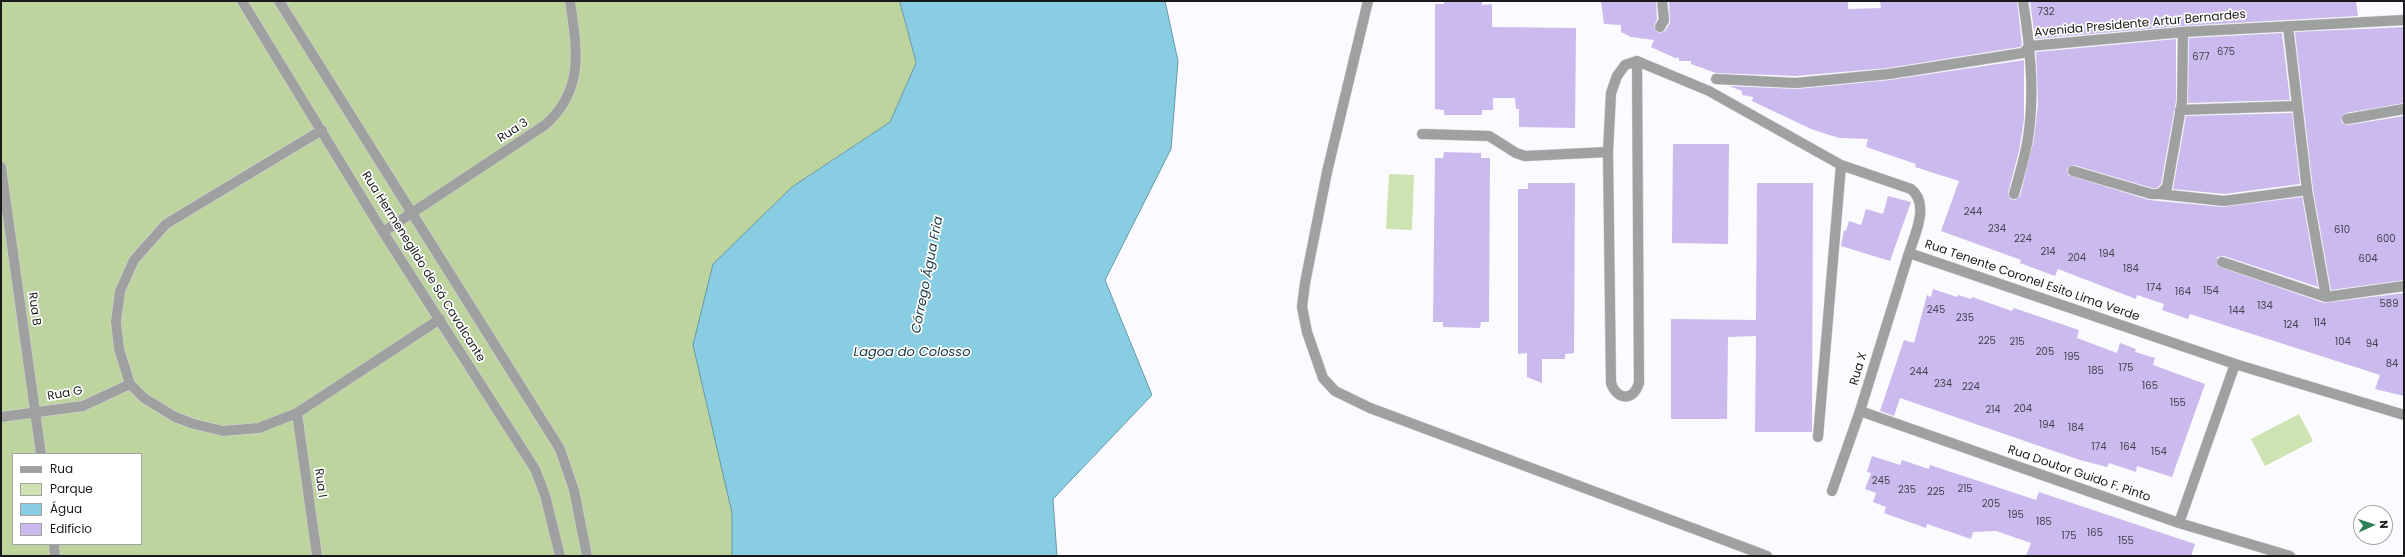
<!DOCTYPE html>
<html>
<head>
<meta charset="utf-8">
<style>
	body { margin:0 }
	#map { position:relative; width:2405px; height:557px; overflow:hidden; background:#fbfafe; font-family:Poppins,sans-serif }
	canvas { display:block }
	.frame { position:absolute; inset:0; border:2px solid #1a1a1c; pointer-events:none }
	.legend { position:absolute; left:12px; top:453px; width:130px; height:92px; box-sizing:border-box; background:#fff; border:1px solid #a3a3a4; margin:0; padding:5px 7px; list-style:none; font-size:12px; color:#1a1a1c }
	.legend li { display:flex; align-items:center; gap:8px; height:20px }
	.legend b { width:20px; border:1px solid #a3a3a4 }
	.north { position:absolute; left:2353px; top:505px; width:40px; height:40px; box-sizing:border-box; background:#fff; border:1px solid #a3a3a4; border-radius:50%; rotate:87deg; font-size:11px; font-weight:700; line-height:16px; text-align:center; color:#1a1a1c }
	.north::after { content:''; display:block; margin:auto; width:14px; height:18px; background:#2f8255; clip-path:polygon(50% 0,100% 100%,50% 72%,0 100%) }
</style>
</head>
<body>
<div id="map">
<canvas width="2405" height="557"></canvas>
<div class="frame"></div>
<ul class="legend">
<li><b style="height:5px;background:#9fa1a0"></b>Rua</li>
<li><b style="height:11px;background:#cde3b1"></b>Parque</li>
<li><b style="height:11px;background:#89cde3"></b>Água</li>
<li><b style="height:11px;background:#cbbaee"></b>Edifício</li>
</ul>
<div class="north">N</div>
</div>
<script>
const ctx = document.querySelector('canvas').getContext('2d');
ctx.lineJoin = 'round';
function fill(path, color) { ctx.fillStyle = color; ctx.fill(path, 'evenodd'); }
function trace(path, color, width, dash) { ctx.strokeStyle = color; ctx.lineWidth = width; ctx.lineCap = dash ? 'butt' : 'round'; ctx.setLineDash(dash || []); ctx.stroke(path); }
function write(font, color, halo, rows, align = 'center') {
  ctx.font = font + ' Poppins,sans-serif'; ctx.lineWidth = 3.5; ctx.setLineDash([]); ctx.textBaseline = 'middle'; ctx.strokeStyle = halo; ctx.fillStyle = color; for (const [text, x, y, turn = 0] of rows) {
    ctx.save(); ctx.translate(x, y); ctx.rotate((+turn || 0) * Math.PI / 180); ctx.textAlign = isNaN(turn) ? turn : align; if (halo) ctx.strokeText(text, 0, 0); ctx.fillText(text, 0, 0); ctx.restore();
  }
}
fill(new Path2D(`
	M1389,174l25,1 -2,55 -26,-1z
	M2299,414l14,27 -48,25 -14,-27z`), '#cde3b1');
fill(new Path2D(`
	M1,1h899l16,62 -26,59 -98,65 -60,326v43h-731zM13,454h128v90h-128z`), '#bdd49f');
const water = new Path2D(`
	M900,1h265l13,60 -7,88 -66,131 47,115 -99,104 4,57h-325v-43l-39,-168 20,-81 79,-77 98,-65 26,-59z`);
fill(water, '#89cde3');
trace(water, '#6897a7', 1);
fill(new Path2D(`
	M1444,1h38v4l10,-1v23l84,1 -1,100 -56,-1v-18h-3l-1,-11h-22v12h-11v5h-38v-5l-9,-1v-105h9z
	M1601,1h55l1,18 -3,8 6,6 5,-2 5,-8 -1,-22h179v8l33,-1 -1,-7h137l5,44 -2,2 -132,21 -92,8 -80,-3 -25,-9v-3h-12v-3h-4l-24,-11 3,-7 -23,-3 -10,-5v-7l-17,-1z
	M2030,1h326l2,15 -176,10 -147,13z
	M2404,27v76l-58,10 -5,7 1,3 6,2 56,-9v164l-73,10 -18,-101 -18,-157z
	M2282,33l8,67 -102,3 1,-65z
	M2176,39v62l-15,83 -4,4h-5l-78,-23 -7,4 1,6 81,25 74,7 79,-10 16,90 -94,-31 -7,1v9l107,37 80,-10v103l-29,-7 5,-14 -190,-61 -2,5 -26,-9 2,-6 -27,-9 -1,4 -78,-30 -3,7 -35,-13 1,-3 -80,-29 18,-50 -44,-14 1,-3 -50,-17 2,-8 -29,-1 -28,-9 -59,-28 1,-4 -11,-2v-4l-13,-5 68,3 93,-9 134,-20v60l-5,31 -11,42 2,6 5,1 5,-4 14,-57 4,-35 -2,-52z
	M2292,113l8,71 -76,10 -51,-5 13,-73z
	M1673,144h56l-1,100 -56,-1z
	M1444,152l37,1v5h9l-1,164h-8l-1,6 -37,-1v-5h-10l2,-164h8z
	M1528,183h47l-1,170 -9,1v5h-23v24l-15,-6v-24l-9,1v-165h10z
	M1757,183h56l-1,249h-57l1,-96 -28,1 -1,82h-56v-100l85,1z
	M1888,196l23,6 -21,59 -49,-15 3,-16 2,1 3,-10 12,4 5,-16 17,5z
	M1933,289l24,8 1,-2 13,4 1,-2 40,14 2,-3 65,22 -2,8 40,15 3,-10 16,6 -1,3 20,6 -2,7 52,19 -33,93 -35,-11 -1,6 -27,-9 -2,4 -27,-7 -180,-62 -6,18 -14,-5 24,-71 10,3 13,-48 4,2z
	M1872,456l28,9 2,-5 27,9 1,-4 106,35 3,-8 156,52 -4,12h-165l5,-13 -35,-12 -23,1 -2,7 -44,-15 -1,4 -42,-15 2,-6 -13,-5 3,-9 -11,-4 6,-16 -4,-1z`), '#cbbaee');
const minor = new Path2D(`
	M242,1l141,231 152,237 10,26 15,61
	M279,1l281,448 14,41 13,66
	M1368,1l-41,171 -22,111 -3,24 5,25 16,46 12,13 35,17 397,148
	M2288,26l19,164 19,107
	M1660,27l4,-7 -2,-19
	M1637,61l2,322c-6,19 -22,17 -28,0l-3,-231 3,-59 6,-17 8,-11 12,-4 72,30 132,74 70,24c19,15 4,45 -2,64l326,111 169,51
	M1716,79l80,4 93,-9 134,-21 7,-7 153,-14 221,-12
	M2180,110l117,-4
	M2347,119l57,-10
	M322,130l-156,94 -32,36 -14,31 -4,31 3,27 11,35 14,14 31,19 19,7 29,7 36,-3 38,-15 143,-94
	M1422,134l67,2 27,17 9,3 83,-4
	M1,167l40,287
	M2073,171l78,23h9l7,-7 15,-85 1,-70
	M2014,194c5,-18 11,-37 14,-56 7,-45 2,-92 -5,-137
	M2160,194l64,7 83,-11
	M383,232l162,-107c40,-35 32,-76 25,-124
	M2222,262l104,35 78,-11
	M1860,411l319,112 111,33
	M297,413l20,143
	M1,417l82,-11 47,-22
	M1818,437l23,-272
	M1832,491l28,-80 49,-158
	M2179,523l56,-159
	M54,544l1,12`);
trace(minor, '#d7d6da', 11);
trace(minor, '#9fa1a0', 10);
write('10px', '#464250', null, [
	["732",2046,12],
	["675",2226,52],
	["677",2201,57],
	["244",1973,212],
	["234",1997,229],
	["610",2342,230],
	["224",2023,239],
	["600",2386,239],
	["214",2048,252],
	["194",2107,254],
	["204",2077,258],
	["604",2368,259],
	["184",2131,269],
	["174",2154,288],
	["154",2211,291],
	["164",2183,292],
	["589",2389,304],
	["134",2265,306],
	["245",1936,310],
	["144",2237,311],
	["235",1965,318],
	["114",2320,323],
	["124",2291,325],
	["225",1987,341],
	["215",2017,342],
	["104",2343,342],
	["94",2372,344],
	["205",2045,352],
	["195",2072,357],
	["84",2392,364],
	["175",2126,368],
	["185",2096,371],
	["244",1919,372],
	["234",1943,384],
	["165",2150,386],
	["224",1971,387],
	["155",2178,403],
	["204",2023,409],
	["214",1993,410],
	["194",2047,425],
	["184",2076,428],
	["174",2099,447],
	["164",2128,447],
	["154",2159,452],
	["245",1881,481],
	["215",1965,489],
	["235",1907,490],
	["225",1936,492],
	["205",1991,504],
	["195",2016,515],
	["185",2044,522],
	["165",2095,533],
	["175",2069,536],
	["155",2126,541]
]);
write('12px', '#1a1a1c', '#fff', [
	["Avenida Presidente Artur Bernardes",2140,24,-5],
	["Rua 3",513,131,-33],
	["Rua Hermenegildo de Sá Cavalcante",423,267,58],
	["Rua Tenente Coronel Esito Lima Verde",2032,281,19],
	["Rua B",34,309,82],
	["Rua X",1859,369,-73],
	["Rua G",65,394,-10],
	["Rua Doutor Guido F. Pinto",2079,474,19],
	["Rua I",320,483,82]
]);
write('italic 13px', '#153740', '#fff', [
	["Córrego Água Fria",928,275,-79],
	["Lagoa do Colosso",912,353]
]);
</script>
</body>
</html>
